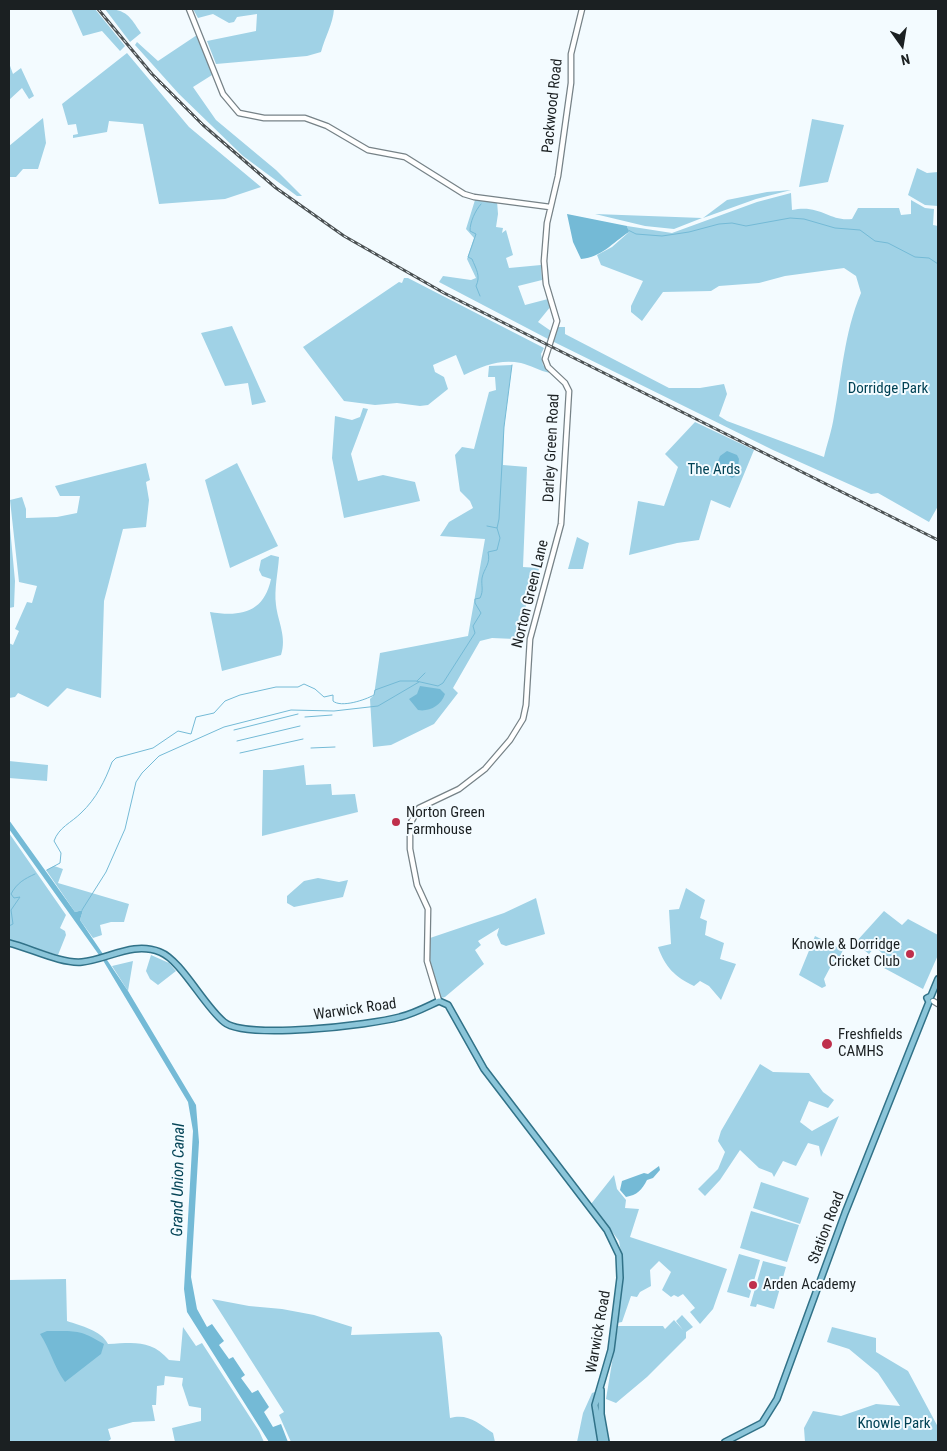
<!DOCTYPE html>
<html>
<head>
<meta charset="utf-8">
<style>
	body { margin:0 }
	#map { position:relative; width:947px; height:1451px; overflow:hidden; background:#f3fbff; font-family:"Roboto Condensed",sans-serif }
	canvas { display:block }
	.frame { position:absolute; inset:0; border:10px solid #1b2022; pointer-events:none }
	.north { position:absolute; left:877px; top:20px; width:50px; height:50px; -webkit-text-stroke:4px #f3fbff; paint-order:stroke; rotate:167deg; font-size:14px; font-weight:700; line-height:20px; text-align:center; color:#1b2022 }
	.north::after { content:''; display:block; margin:auto; width:18px; height:22px; background:#1b2022; clip-path:polygon(50% 0,100% 100%,50% 72%,0 100%) }
</style>
</head>
<body>
<div id="map">
<canvas width="947" height="1451"></canvas>
<div class="frame"></div>
<div class="north">N</div>
</div>
<script>
const ctx = document.querySelector('canvas').getContext('2d');
ctx.lineJoin = 'round';
function fill(path, color) { ctx.fillStyle = color; ctx.fill(path, 'evenodd'); }
function trace(path, color, width, dash) { ctx.strokeStyle = color; ctx.lineWidth = width; ctx.lineCap = dash ? 'butt' : 'round'; ctx.setLineDash(dash || []); ctx.stroke(path); }
function write(font, color, halo, rows, align = 'center') {
  ctx.font = font + ' "Roboto Condensed",sans-serif'; ctx.lineWidth = 4; ctx.setLineDash([]); ctx.textBaseline = 'middle'; ctx.strokeStyle = halo; ctx.fillStyle = color; for (const [text, x, y, turn = 0] of rows) {
    ctx.save(); ctx.translate(x, y); ctx.rotate((+turn || 0) * Math.PI / 180); ctx.textAlign = isNaN(turn) ? turn : align; if (halo) ctx.strokeText(text, 0, 0); ctx.fillText(text, 0, 0); ctx.restore();
  }
}
fill(new Path2D(`
	M71,9h24l30,37 -5,5 -18,-20 -19,5z
	M105,9c22,0 25,8 36,24l-11,9z
	M193,9h141c-1,15 -9,28 -13,43l-14,4 -91,8 -9,-23 49,-10 1,-17 -20,3 -3,5 -5,1 -16,-9 -15,4z
	M197,35l15,40 -19,12 23,33 60,50 26,26h-5l-54,-40 -64,-62 -44,-49 2,-3 21,19z
	M127,53l62,74 72,60 -36,12 -66,5 -16,-80 -34,-3 -2,11 -34,6v-3l5,-1 -2,-10 -8,1 -6,-21z
	M9,63l4,11 8,-6 13,28 -5,3 -7,-11 -13,12z
	M43,118l3,25 -8,26h-15l-7,8h-7v-31z
	M812,119l32,6 -16,57 -29,5z
	M917,168l10,5 11,-1v34l-13,-1 -17,-10z
	M791,190l-35,9 -53,19 24,-18 40,-8z
	M791,193l1,17c29,-6 37,12 60,9l6,-11h41l2,7 10,-1v-14l14,8 9,1 -1,16 5,1v280l-9,16 -51,-29 -7,1 -98,-44 -221,-109 6,-14h7v7l104,54h31l24,-4 3,10 -8,22 8,5 97,36c3,-13 8,-27 10,-41 8,-41 10,-83 27,-123l-5,-17 -12,-8 -59,8 -26,7 -40,3 -8,5 -48,1 -21,29 -11,-9v-6l12,-25 -42,-16 -4,-10 15,-8 17,-15 -2,-6 45,7 85,-31z
	M475,200l22,1 1,13 -2,13 7,1 -1,5 4,-3 7,25 -7,3 3,10 32,-3 1,15 -24,6 7,19 23,-6 3,7 -13,16 13,9 -3,8 -109,-57 4,-6 28,4 5,-2 -9,-19 7,-21 -8,-9z
	M595,214l107,4 -28,11 -29,-3z
	M404,278h4l136,70 -3,6 2,11 7,8c-10,-2 -20,-8 -29,-10 -22,-4 -37,3 -57,12l-8,-20 -23,10 2,7 9,5 4,12 -20,16 -8,1 -23,-3 -22,2 -31,-4 -41,-54 96,-65 3,1z
	M232,326l34,76 -14,3 -4,-22 -23,3 -24,-53z
	M512,365l-8,62 -1,38 24,2 -4,100 16,1 -4,23 -6,-1 -5,25 -9,24 -23,-1 -12,3 -27,47 5,5 -24,31 -43,21 -18,2 -3,-48 4,-4 6,-42 88,-17 17,-97 -45,-3 9,-14 24,-14 -3,-7 -10,-10 -5,-36 7,-8 12,2 15,-57 7,-2 -1,-13h-7l1,-11z
	M363,408l5,1 -17,45 7,27 25,-6 32,7 5,19 -76,17 -12,-60 3,-42 17,4 8,-3z
	M695,422l59,28 -24,58 -19,-8 -12,40 -22,3 -48,12 9,-54 26,5 14,-39 -13,-13z
	M146,463l4,17 -4,2 3,18 -3,27 -23,2 -19,72 -3,97 -34,-10 -19,19 -30,-14 -3,4 -6,1v-55l4,2 6,-14 -4,-2 12,-27 5,1 5,-17 -18,-4 -9,-82 12,-3 4,12v9l31,-1 20,-4 3,-17h-20l-5,-10z
	M237,463l41,83 -48,22 -25,-88z
	M9,517l6,64 -1,26 -5,1z
	M577,537l12,6 -6,26h-15z
	M271,555l8,2c-1,16 -5,32 -3,48 2,17 11,32 5,50l-59,16 -12,-59c30,5 54,1 61,-33l-9,-3 -3,-6 2,-10z
	M9,761l39,4 -1,16 -38,-3z
	M304,765l2,20 25,-1 1,11 23,-1 3,18 -96,24 1,-66h9z
	M9,833l57,82 -6,13 5,3 1,4 -8,20 -49,-15z
	M54,866l9,3 -5,14 71,21 -5,18h-13l-11,3 2,10 -9,3 -13,-18 3,-10 -8,2 -29,-42z
	M318,878l21,4 9,-2 -5,17 -49,10 -7,-4v-7l17,-15z
	M686,888l19,12 -5,18 7,3 -2,14 19,8 -4,16 16,5 -15,36 -12,-14 -9,-5 -6,5c-19,-9 -29,-19 -36,-39l13,-3 -2,-34 10,-1z
	M536,898l9,36 -39,12 -5,-2 -4,-9 2,-7 -21,13 3,4 -6,5 9,14 -39,33 -4,1 -12,-38 1,-22 74,-25z
	M884,911l18,14 6,-6 30,16v20l-15,34 -39,-21 -2,-15 -7,-6 -6,7 -14,-11z
	M815,936l28,14 -7,15 -4,-1 -8,15 2,7 -4,2 -23,-13z
	M151,955l18,8 7,8 -18,14 -8,-6 -4,-8z
	M133,961l-5,30 -16,-25z
	M760,1064l13,8 36,1 14,19 11,8 -6,8 -19,-7 -9,21 12,9 27,-15 -18,41 -2,-11 -11,-3 -12,23 -13,-5 -9,16 -2,-4 -13,-5 -19,-18 -20,30 -15,16 -7,-7 20,-20 7,-17 -7,-11 3,-10z
	M614,1175l3,14 9,11 -1,8 14,1 -9,28 97,32 -14,40 -13,15 -10,-12 5,-4 -12,-14 -5,3 -4,-2 -3,2 -9,-7 9,-18 -12,-11 -9,9 1,16 -11,6 -3,5 -6,-1 -9,26 -5,1c3,-27 8,-55 2,-82l-28,-37z
	M761,1182l48,16 -9,26 -47,-16z
	M751,1211l48,14 -12,37 -47,-14z
	M739,1254l21,6 -11,38 -22,-6z
	M763,1261l23,6 -12,42 -17,-5 -1,3 -6,-1z
	M66,1279l1,42c14,5 34,9 41,23 26,-1 42,-5 61,16l11,1 3,-34 13,19 6,-3 57,88 5,11h-89l-3,-14 29,-7v-13l-12,-2 -7,-21 1,-7 -18,-2 -1,9 -7,1 -1,19h-4l3,16 -22,1 -25,7 3,10 -4,3h-98v-162z
	M212,1299l37,7 33,3 32,6 38,12 -1,8 88,-3 3,5 8,81c18,-5 28,5 43,15l2,9h-204l-12,-27 5,-3z
	M682,1315l11,12 -7,5v6l-39,39 -31,26 -10,-4 12,-73h45l2,3 9,-9 9,10 -7,-9z
	M832,1327l44,11v14l32,19 30,56v15h-133l-1,-14 9,-17 28,5 35,-12 24,2 -22,-33 -29,-24 -22,-7z
	M595,1392l-2,15 6,35h-22l6,-29 9,-20z`), '#a0d2e6');
fill(new Path2D(`
	M567,214l60,12 2,6c-17,11 -27,25 -48,27l-8,-17z
	M727,451l10,4 2,4 -2,16 -5,3 -16,-11 4,-11z
	M420,686l20,3 5,5c-4,12 -16,18 -27,16l-9,-11 8,-5z
	M9,820l66,92 8,-2 -3,10 48,71 68,114 3,37 -8,135 6,32 10,18 5,-3 12,17 -5,4 10,14 4,-2 12,18 -4,3 11,15 6,-3 11,17 -5,5 9,15 8,-3 7,18h-19l-82,-130 -3,-23 9,-158 -5,-29 -84,-140 -95,-133z
	M659,1166l1,4 -7,8 -6,2c-5,10 -10,15 -21,17l-6,-7 2,-9 22,-8 4,1z
	M47,1331c29,0 32,-2 57,13l-3,10 -36,28c-11,-15 -15,-33 -25,-48z`), '#74bad6');
trace(new Path2D(`
	M628,230l8,4 26,2 27,-4 30,-8 13,-1 14,3 44,-8 14,1 31,9 25,2 15,11 13,2 27,14 14,1 9,6
	M480,296l-4,-10c5,-10 0,-17 -4,-27l-4,-2 8,-23 -6,-3c0,-9 5,-20 11,-27
	M487,526l10,2 2,-9 5,-92 8,-62
	M417,681l8,-8
	M305,717l27,-2
	M234,730l64,-16
	M237,741l63,-15
	M311,748l24,-1
	M240,753l63,-14
	M47,870l13,-7 1,-10 -7,-12c5,-14 17,-18 27,-28 15,-14 24,-32 31,-51l4,-4 37,-10 25,-17 13,3 5,-17 18,-4 11,-12 15,-6 36,-8h22l6,-3 11,5 9,8 9,-2v6c8,7 32,-1 41,-6l1,-5 25,-9h16l22,5 5,-3 32,-50 -2,-7 8,-13 -6,-10v-4l5,-1c4,-8 1,-12 2,-20 2,-10 9,-14 6,-26l9,-2 3,-12 -3,-10
	M82,910l24,-38 19,-43 11,-47 6,-9 17,-17 65,-29 67,-17 43,1 44,-5 41,-24
	M9,926l4,-2 -2,-14 9,-13 -6,1 -3,-4c6,-11 13,-15 24,-20`), '#74bad6', 1);
const minor = new Path2D(`
	M189,9l34,85 16,19 25,5h41l22,8 41,24 37,7 59,37 10,3 76,10
	M439,1001l-12,-40 1,-52 -11,-24 -7,-36v-25l9,-16 40,-19 26,-20 25,-29 13,-21 3,-14 4,-66 31,-115 8,-133 -4,-8 -17,-16 -3,-8 12,-38 -11,-37 -2,-23 3,-38 11,-47 13,-93v-29l11,-45
	M933,1001l5,3`);
const major = new Path2D(`
	M9,943c21,5 52,21 73,19 27,-3 51,-21 78,-10 21,8 44,54 64,70 21,18 147,3 176,-5 13,-3 26,-10 39,-16l9,4 36,64 123,161 12,25 1,23 -9,72 -16,55 6,37
	M601,1390v24l5,28
	M725,1442l37,-19 15,-24 68,-186 84,-211 -2,-4 4,-2 7,-17`);
trace(minor, '#768287', 7);
trace(major, '#317288', 8);
trace(minor, '#fff', 4.5);
trace(major, '#8bc5d9', 5);
const rail = new Path2D(`
	M98,9l54,65 51,51 73,63 68,48 100,57 494,247`);
trace(rail, '#4b5153', 3);
trace(rail, '#f3fbff', 1, [4]);
for (const [x, y, r, color] of [
	[396,822,5,"#bf2f4c"],
	[910,954,5,"#bf2f4c"],
	[827,1044,6,"#bf2f4c"],
	[753,1285,5,"#bf2f4c"]
]) { const dot = new Path2D(); dot.arc(x, y, r, 0, 2 * Math.PI); ctx.fillStyle = color; ctx.fill(dot); trace(dot, '#f3fbff', 2); }
write('15px', '#1b2022', '#f3fbff', [
	["Packwood Road",553,106,-84],
	["Darley Green Road",552,448,-87],
	["Norton Green Lane",531,594,-76],
	["Warwick Road",355,1010,-8],
	["Station Road",827,1228,-69],
	["Warwick Road",599,1332,-80]
]);
write('15px', '#004255', '#f3fbff', [
	["Dorridge Park",888,389],
	["The Ards",714,470],
	["Knowle Park",894,1424]
]);
write('15px', '#1b2022', '#f3fbff', [
	["Norton Green",406,813],
	["Farmhouse",406,830],
	["Knowle & Dorridge",900,945,"right"],
	["Cricket Club",900,962,"right"],
	["Freshfields",838,1035],
	["CAMHS",838,1052],
	["Arden Academy",763,1285]
], 'left');
write('italic 16px', '#054558', '#f3fbff', [
	["Grand Union Canal",179,1180,-89]
]);
</script>
</body>
</html>
